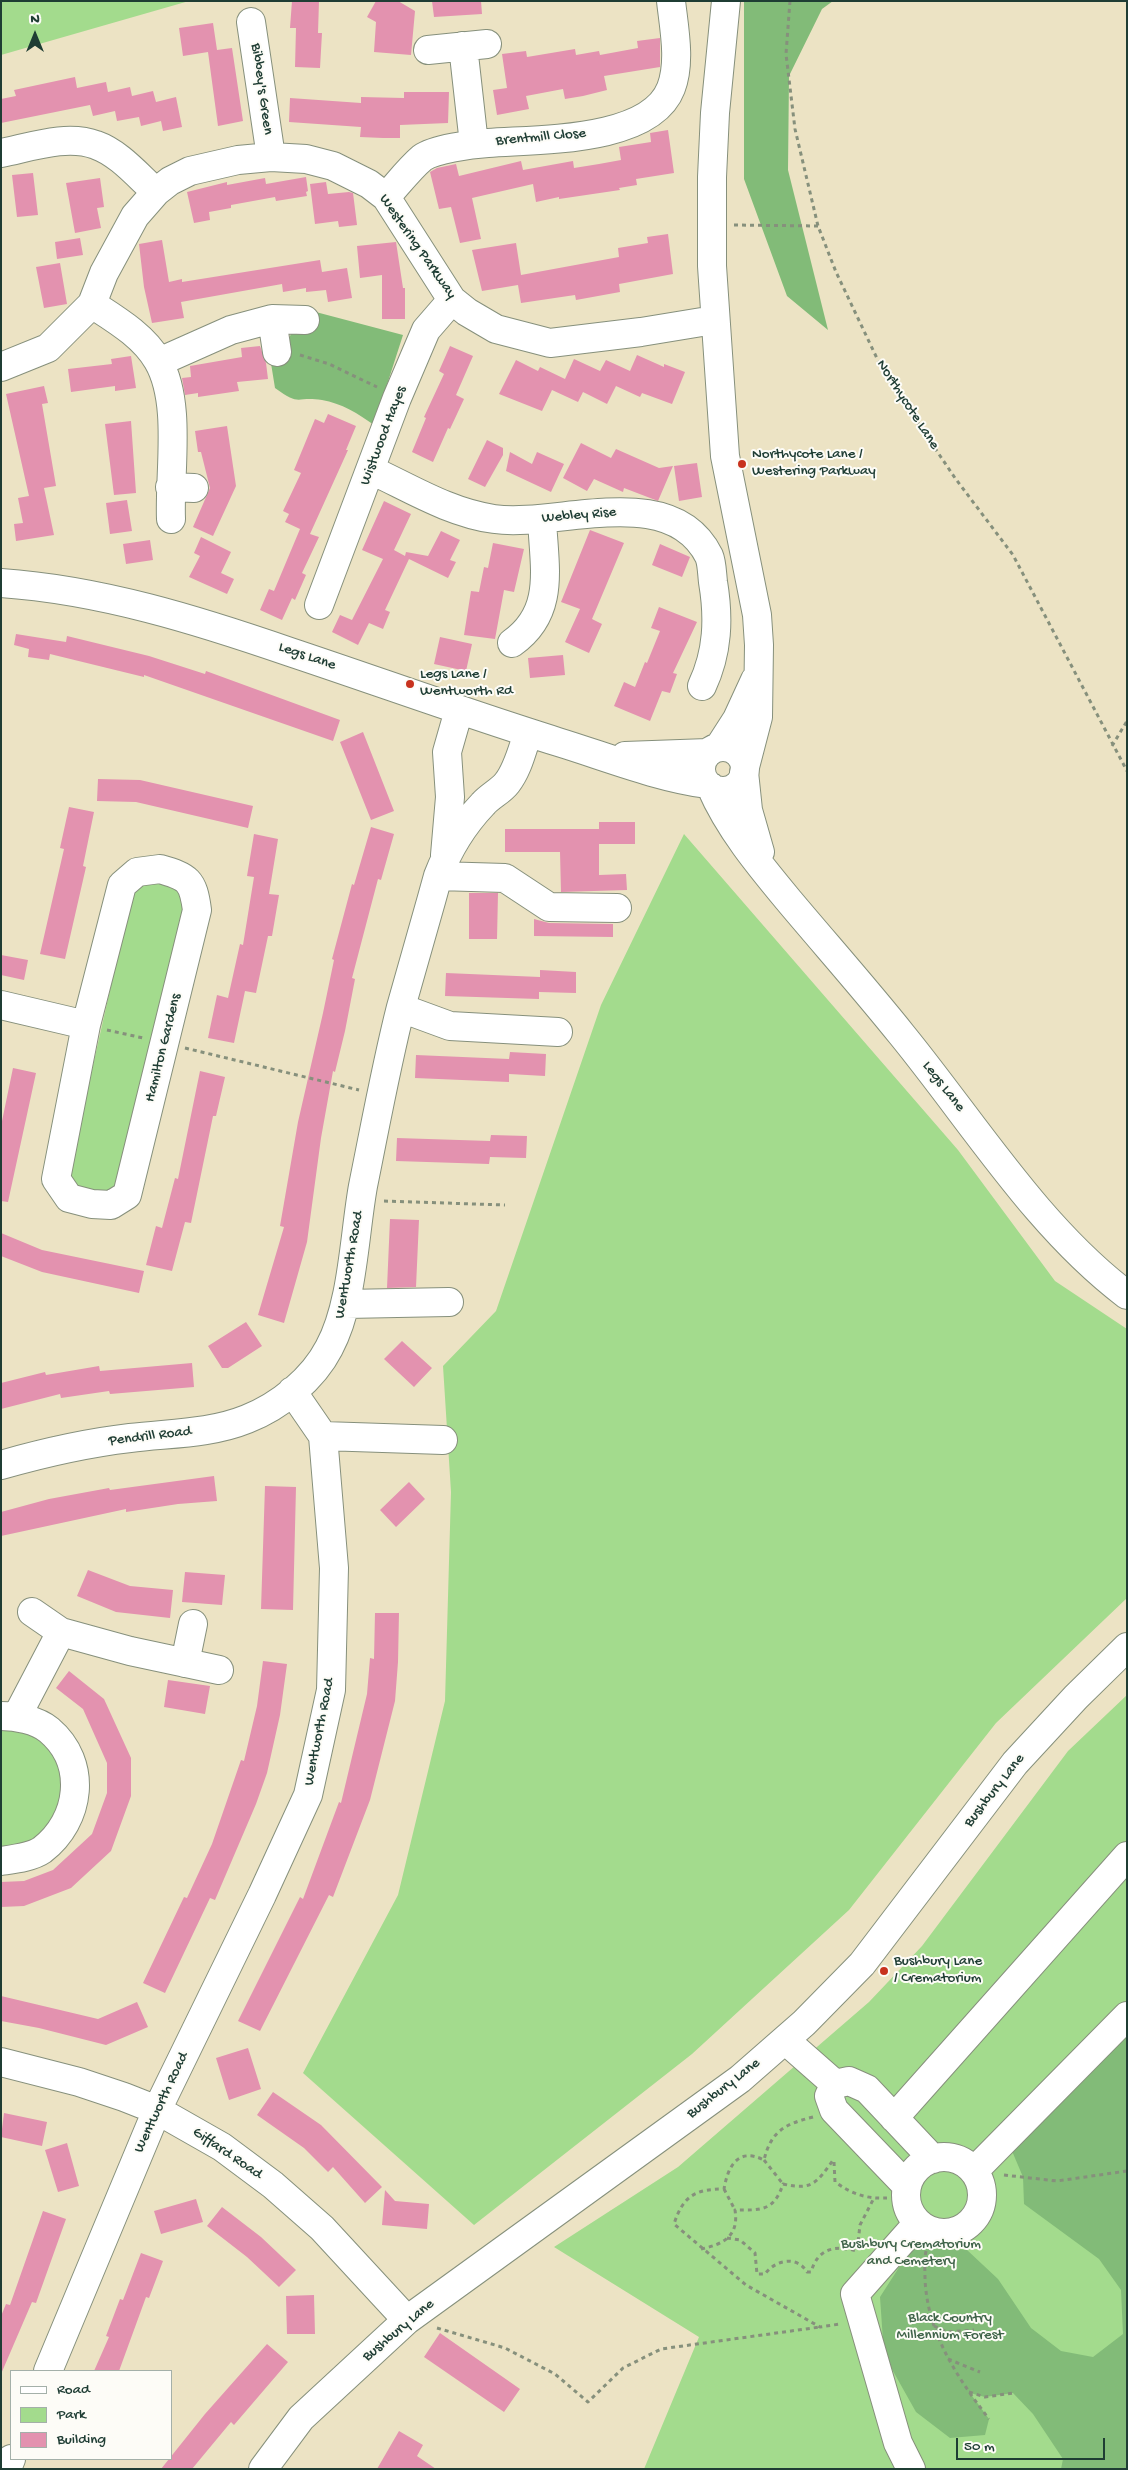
<!DOCTYPE html>
<html>
<head>
<meta charset="utf-8">
<style>
	body { margin:0 }
	#map { position:relative; width:1128px; height:2470px; overflow:hidden; background:#ece3c4; font-family:"Gochi Hand",sans-serif }
	canvas { display:block }
	.frame { position:absolute; inset:0; border:2px solid #1f3d34; pointer-events:none }
	.legend { position:absolute; left:10px; top:2370px; width:162px; height:90px; box-sizing:border-box; background:#fdfcf7; border:1px solid #a4b0a9; margin:0; padding:6px 9px; list-style:none; font-size:15px; color:#1f3d34 }
	.legend li { display:flex; align-items:center; gap:10px; height:25px }
	.legend b { width:25px; border:1px solid #a4b0a9 }
	.north { position:absolute; left:10px; top:10px; width:50px; height:50px; -webkit-text-stroke:4px #fdfcf7; paint-order:stroke; rotate:0deg; font-size:14px; font-weight:700; line-height:20px; text-align:center; color:#1f3d34 }
	.north::after { content:''; display:block; margin:auto; width:18px; height:22px; background:#1f3d34; clip-path:polygon(50% 0,100% 100%,50% 72%,0 100%) }
	.scale { position:absolute; left:956px; top:2438px; width:149px; height:22px; box-sizing:border-box; border:2px solid #1f3d34; border-top:0; padding-left:6px; font-size:15px; line-height:18px; white-space:nowrap; color:#1f3d34; -webkit-text-stroke:4px #fdfcf7; paint-order:stroke }
</style>
</head>
<body>
<div id="map">
<canvas width="1128" height="2470"></canvas>
<div class="frame"></div>
<ul class="legend">
<li><b style="height:6px;background:#fff"></b>Road</li>
<li><b style="height:14px;background:#a3db8d"></b>Park</li>
<li><b style="height:14px;background:#e392af"></b>Building</li>
</ul>
<div class="north">N</div>
<div class="scale">50 m</div>
</div>
<script>
const ctx = document.querySelector('canvas').getContext('2d');
ctx.lineJoin = 'round';
function fill(path, color) { ctx.fillStyle = color; ctx.fill(path, 'evenodd'); }
function trace(path, color, width, dash) { ctx.strokeStyle = color; ctx.lineWidth = width; ctx.lineCap = dash ? 'butt' : 'round'; ctx.setLineDash(dash || []); ctx.stroke(path); }
function write(font, color, halo, rows, align = 'center') {
  ctx.font = font + ' "Gochi Hand",sans-serif'; ctx.lineWidth = 4; ctx.setLineDash([]); ctx.textBaseline = 'middle'; ctx.strokeStyle = halo; ctx.fillStyle = color; for (const [text, x, y, turn = 0] of rows) {
    ctx.save(); ctx.translate(x, y); ctx.rotate((+turn || 0) * Math.PI / 180); ctx.textAlign = isNaN(turn) ? turn : align; if (halo) ctx.strokeText(text, 0, 0); ctx.fillText(text, 0, 0); ctx.restore();
  }
}
fill(new Path2D(`
	M1,1h188l-188,54z
	M684,834l274,316 97,131 72,48v269l-131,125 -147,187 -157,144 -218,171 -171,-152 95,-178 47,-194 6,-209 -8,-126 53,-55 105,-306z
	M144,881h15l23,7 6,13 -67,284 -12,10 -33,-7 -8,-12 65,-288z
	M1127,1695v774h-483l55,-132 -145,-90 124,-80 191,-165 53,-56 146,-195z
	M1,1726c10,3 21,4 30,8 10,4 21,19 26,28 14,30 2,67 -30,81 -7,3 -17,4 -26,6z`), '#a3db8d');
fill(new Path2D(`
	M744,1h89l-11,8 -33,67 -1,94 40,160 -41,-34 -43,-117z
	M312,311l91,24 -29,90c-15,-11 -33,-22 -52,-25 -27,-4 -21,7 -47,-12l-6,-37 16,-2 7,-18z
	M1127,2030v439h-66l2,-10 -30,-45 -20,-21 -28,4 -15,-4 19,26 -4,16 -35,3 -34,-26 -32,-57 -4,-58 34,-53 53,6 31,29 33,49 30,23 32,6 30,-23 -2,-44 -22,-31 -75,-55 -1,-27 -11,-26z`), '#82bb78');
fill(new Path2D(`
	M292,1h27l-1,32h4l-2,35 -25,-1 1,-39h-6z
	M376,1h22l17,10 -4,44 -37,-3 2,-30 -9,-5z
	M432,1h49l1,13 -48,3z
	M213,23l4,27 15,-2 11,73 -25,5 -10,-74 -25,4 -4,-28z
	M660,38v29l-56,9 3,14 -24,6 -18,3 -2,-10 -37,7 3,13 -32,6 -4,-25 14,-2 -5,-34 24,-3 1,6 48,-8 1,6 23,-4 1,4 38,-7 -1,-7z
	M75,77l2,11 29,-6 2,10 22,-5 2,9 21,-5 3,11 20,-5 6,30 -19,4 -2,-10 -20,5 -2,-9 -22,4 -2,-10 -22,5 -3,-11 -89,18v-24l15,-3 -2,-6z
	M404,92h45l-1,31 -48,2v13h-17l-23,-1 1,-10 -72,-5 1,-24 71,5v-6l43,1z
	M668,130l6,43 -38,6 1,6 -18,3 1,2 -61,9v-2l-23,5 -3,-18 -61,14 9,41 -21,4 -9,-36 -12,2 -9,-37 7,-4 19,-4 3,12 62,-15 2,9 50,-9 1,7 25,-4 22,-4 -2,-13 32,-5 -1,-9z
	M33,173l5,42 -21,2 -5,-42z
	M306,177l2,14 -2,1 1,4 -31,5 -1,-4 -44,8v3l-22,4 1,8 -16,3 -7,-31 40,-10v3l38,-7 1,6z
	M100,178l4,29 -7,1 4,20 -26,5 -9,-50z
	M326,182l2,12 21,-2 4,1 4,32 -18,2 -1,-6 -23,3 -5,-40z
	M668,234l5,40 -54,10 1,8 -44,8 -1,-5 -54,8 -3,-18 -36,6 -10,-41 44,-7 5,32 98,-18 -1,-9 30,-5 -1,-6z
	M80,238l3,17 -26,4 -2,-17z
	M162,240l7,42 13,-3v3l138,-22 2,12 25,-4 5,30 -24,4 -2,-12 -20,2v-4l-23,4 -1,-8 -101,18 3,16 -32,5 -8,-36 -5,-43z
	M396,242l7,46h2v31h-23v-44l-22,3 -3,-32z
	M60,263l7,41 -23,4 -8,-41z
	M260,346l6,17 2,16 -31,3 2,9 -41,6v-4l-13,2 -3,-17 9,-1 -1,-11 52,-9 -1,-9z
	M450,346l23,10 -17,39 8,4 -14,30 -2,-1 -15,34 -21,-10 14,-34 -2,-1 20,-43 -5,-3z
	M637,355l27,12v-3l21,8 -13,32 -30,-11 -2,4 -24,-11 -9,18 -24,-12 -5,10 -26,-12 -10,21 -43,-17 17,-34 22,11 2,-4 25,12 9,-20 26,12 6,-11 24,11z
	M131,356l5,32 -21,3v-5l-44,6 -3,-23 44,-5 -1,-5z
	M44,386l4,17 -6,1 14,82 -12,2 10,47 -38,6 -2,-17 9,-1 -5,-25 11,-2 -23,-102z
	M328,414l28,12 -10,24h2l-38,84 9,3 -17,36 4,2 -11,25 -3,-2 -10,22 -22,-10 9,-21 5,2 26,-62 -15,-7 4,-8 -6,-3 18,-38 -7,-3 21,-51 9,4z
	M131,421l5,72 -22,2 -9,-71z
	M227,426l9,60 -23,50 -20,-9 17,-39 -9,-36h-3l-3,-21z
	M487,440l16,8v7l-18,32 -17,-8z
	M581,443l30,15 5,-9 43,19 14,-2 -15,35 -34,-13 -1,4 -29,-13 -7,12 -24,-13z
	M510,452l22,12 5,-12 27,12 -13,28 -45,-21z
	M697,463l5,34 -23,4 -5,-35z
	M127,500l5,31 -22,3 -4,-31z
	M384,501l27,13 -17,36 11,6 1,-4 22,4 13,-25 19,9 -10,20 6,2 -8,16 -39,-19 -24,51 5,2 -7,17 -14,-6 -11,22 -26,-13 8,-17 12,5 31,-61 -21,-9z
	M590,530l34,13 -32,76 10,5 -13,29 -24,-11 15,-33 -19,-7z
	M201,537l30,15 -10,21 13,6 -7,15 -38,-17 11,-21 -6,-3z
	M150,540l3,20 -27,4 -3,-20z
	M493,543l31,6 -10,43 -10,-2 -9,49 -31,-4 7,-44 8,1 5,-25 4,1z
	M660,544l30,13 -8,20 -30,-12z
	M659,607l38,15 -24,51 4,1 -7,19 -8,-2 -12,30 -36,-15 10,-24 11,5 10,-25 2,1 13,-32 -9,-3z
	M16,634l50,8 1,-6 82,20 56,18 1,-3 134,49 -7,21 -189,-66v2l-94,-23 -1,6 -21,-3 1,-8 -15,-4z
	M440,637l32,7 -6,27 -32,-7z
	M563,655l2,20 -35,3 -2,-20z
	M363,732l31,79 -23,9 -31,-78z
	M98,779l42,1 113,26 -5,22 -112,-26 -39,-1z
	M69,807l25,5 -11,54 3,1 -21,92 -25,-5 24,-105 -4,-1z
	M599,822h36v22h-36v31l27,-1 1,16 -66,2 -1,-40h-55v-23h94z
	M371,827l23,7 -13,46 -3,-1 -26,99 3,1 -10,52 -10,41 -2,-1 -12,67 -14,104 -23,81 -26,-8 26,-88 -4,-1 18,-104 25,-109 11,-53 -2,-1 20,-75 2,1z
	M254,834l24,5 -9,55 10,1 -7,41h-4l-12,57 -11,-2 -11,52 -26,-5 9,-43 11,3 12,-54 3,1 11,-68 -7,-1z
	M469,893h29l-1,46h-28z
	M534,919l15,4 64,1v13l-79,-1z
	M1,955l27,5 -4,20 -23,-5z
	M540,970l36,2v21l-37,-1v7l-94,-3 1,-23 94,4z
	M510,1052l36,2 -1,22 -36,-2v8l-94,-4 1,-23 93,4z
	M13,1068l23,5 -28,129 -7,-1v-75z
	M200,1071l25,6 -9,39h-3l-22,107 -6,-1 -13,49 -26,-6 10,-39 6,2 13,-50 3,1z
	M491,1135l36,1 -1,22 -36,-1 -1,7 -93,-3 1,-23 93,3z
	M390,1219l29,1 -3,67 -29,1z
	M1,1233l41,17 102,21 -5,22 -97,-21 -41,-16z
	M246,1322l16,24 -34,22h-6l-14,-22z
	M402,1341l30,27 -18,19 -30,-28z
	M192,1363l2,24 -84,7 -1,-3 -48,7 -1,-4 -59,15v-26l44,-11 1,3 53,-9 1,5z
	M214,1476l3,25 -39,3 -52,8v-3l-125,27v-24l48,-13 60,-11 1,2z
	M409,1482l16,17 -29,28 -16,-17z
	M265,1486l31,1 -3,123 -32,-1z
	M88,1570l42,16 43,4 -3,28 -54,-6 -39,-16z
	M185,1572l40,3 -3,30 -40,-3z
	M375,1613h24l-1,49 -3,39 -25,99 -37,97 -4,-2 -69,136 -22,-10 62,-124 3,2 36,-97 2,1 26,-109 3,-36 4,1z
	M263,1661l24,3 -7,51 -13,58 -11,31 -41,96 -5,-2 -45,95 -22,-10 41,-86 3,1 25,-54 29,-84 3,1 13,-55z
	M69,1671l35,28 27,59v38l-20,55 -40,37 -47,18 -23,1v-25l23,-1 29,-11 39,-36 15,-41v-30l-24,-54 -27,-21z
	M168,1680l42,6 -5,28 -41,-7z
	M1,1996l97,23 39,-17 11,25 -42,18 -67,-17 -38,-7z
	M248,2048l13,41 -32,11 -13,-42z
	M273,2092l48,33 61,62 -17,16 -32,-36 -5,5 -24,-24 -47,-33z
	M4,2113l43,9 -5,24 -41,-9z
	M67,2143l12,43 -21,6 -13,-42z
	M385,2190l10,11 34,3 -2,25 -45,-4z
	M196,2199l7,23 -42,12 -7,-23z
	M222,2207l39,30 35,33 -17,17 -32,-30 -40,-31z
	M43,2211l23,8 -30,84 -4,-1 -31,72v-58l5,-12 4,1z
	M141,2253l22,8 -14,37 -3,-1 -27,74h-25l15,-34 -3,-1 14,-37 3,1z
	M314,2295l1,39h-28l-1,-38z
	M440,2333l80,56 -16,23 -80,-55z
	M267,2344l21,18 -54,63 -3,-3 -39,47h-31l44,-55z
	M399,2431l24,14 -6,11 19,13h-59z`), '#e392af');
const minor = new Path2D(`
	M726,1l-11,112 -3,64v89l13,190 32,159 2,30 -1,72 -13,50
	M251,22l20,135
	M463,46l11,98
	M428,50l59,-6
	M1,153c30,-6 66,-19 95,-8 23,8 42,31 60,47
	M386,197c11,-12 23,-28 36,-39 12,-9 50,-14 66,-15 48,-4 162,0 183,-55 10,-26 3,-60 0,-87
	M92,304c23,15 52,32 66,57 24,41 11,111 13,158
	M272,319l5,33
	M159,362l72,-32 41,-11 33,1
	M1,367l47,-19 44,-44 12,-31 31,-57 21,-24 14,-11 20,-10 48,-11 33,-3 35,2 27,7 36,18 17,13 66,103 15,12 29,17 54,14 91,-11 73,-12
	M371,470c39,18 79,43 123,49 64,9 177,-39 215,37 3,7 3,18 4,26 6,36 5,70 -11,104
	M170,487l24,1
	M1,583c100,7 196,37 289,69 90,30 178,62 268,90 49,15 98,35 149,42
	M319,605l78,-207 29,-68 26,-30
	M512,643c44,-31 32,-76 30,-124
	M719,747l18,-28 18,-39
	M701 769a22 22 0 1 1 44 0a22 22 0 1 1-44 0Z
	M625,756l83,-3
	M744,772l4,38 12,42
	M711,787c18,42 50,80 79,115 37,44 76,88 112,133 71,87 135,192 225,260
	M445,855l5,-58 -3,-45 12,-42
	M160,869c28,8 33,11 37,41l-70,285 -16,10 -19,-1 -23,-6 -13,-19 30,-154 36,-140 15,-13z
	M438,876l67,2 44,29 68,1
	M1,1005l85,20
	M401,1008l49,18 108,6
	M346,1304l103,-2
	M323,1436l120,4
	M1,1465c42,-12 86,-22 129,-27 40,-5 80,-4 117,-19 33,-13 66,-40 82,-71 24,-44 25,-112 34,-162 12,-59 23,-120 38,-179 12,-43 25,-87 37,-131 10,-26 26,-52 45,-72 7,-8 18,-13 24,-21 11,-14 15,-33 21,-50
	M32,1612l29,20 69,19 89,19
	M185,1663l8,-39
	M1,1716c15,0 36,4 48,14 39,33 32,90 -7,120 -10,7 -28,9 -41,11
	M17,1716l44,-84
	M785,2040l50,44 14,-3 18,8 66,70
	M1,2062l78,20 45,15 33,13 65,37 51,38 49,43 85,92
	M835,2084l-6,12 5,14 73,76
	M894,2118l233,-262
	M906 2195a38 38 0 1 1 76 0a38 38 0 1 1-76 0Z
	M974,2171l153,-155
	M48,2371l109,-261 105,-215 46,-100 23,-105 3,-122 -11,-132 -31,-45
	M7,2469l4,-10
	M263,2469l38,-51 106,-98 333,-241 64,-56 58,-59 153,-201 61,-66 51,-50
	M911,2469l-13,-26 -43,-149 63,-71`);
trace(minor, '#86907c', 30);
trace(new Path2D(`
	M790,1l-4,53 9,75 23,97 18,46 47,99 72,107 58,77 114,216
	M734,225l84,1
	M300,355l29,9 48,23
	M1112,746l15,-25
	M107,1030l36,8
	M185,1048l174,42
	M384,1201l121,4
	M813,2117c-28,7 -42,14 -49,43 -26,-13 -36,6 -40,29 -29,0 -41,7 -50,35l72,61 74,42 20,-3
	M764,2160l19,24
	M834,2162l1,20c17,12 31,17 52,16
	M1004,2175l53,6 70,-10
	M724,2189l11,21
	M727,2238l13,2 15,13 2,21h8c10,-14 32,-19 42,-2h4c7,-24 24,-27 46,-21l3,-26 14,-27
	M701,2249c24,-5 38,-14 34,-39 25,0 39,2 48,-26 30,7 34,-2 51,-25
	M926,2251c-2,9 -1,18 -1,27 2,55 32,99 64,141
	M934,2326l13,6 27,-2
	M437,2328l68,20 50,26 33,28 35,-34 38,-19 159,-22
	M948,2359l32,13
	M969,2392l16,5 28,-4`), '#86907c', 3, [4, 4]);
trace(minor, '#fff', 28);
for (const [x, y, r, color] of [
	[742,464,5,"#c8321e"],
	[410,684,5,"#c8321e"],
	[884,1971,5,"#c8321e"]
]) { const dot = new Path2D(); dot.arc(x, y, r, 0, 2 * Math.PI); ctx.fillStyle = color; ctx.fill(dot); trace(dot, '#fdfcf7', 2); }
write('15px', '#1f3d34', '#fdfcf7', [
	["Bibbey's Green",261,89,82],
	["Brentmill Close",541,138,-5],
	["Westering Parkway",417,247,55],
	["Northycote Lane",907,405,57],
	["Wistwood Hayes",384,436,-69],
	["Webley Rise",579,516,-5],
	["Legs Lane",307,657,19],
	["Hamilton Gardens",164,1048,-76],
	["Legs Lane",943,1087,52],
	["Wentworth Road",350,1265,-80],
	["Pendrill Road",150,1437,-7],
	["Wentworth Road",320,1732,-79],
	["Bushbury Lane",995,1791,-52],
	["Bushbury Lane",724,2089,-38],
	["Wentworth Road",162,2103,-65],
	["Giffard Road",227,2154,34],
	["Bushbury Lane",399,2331,-40]
]);
write('15px', '#1f3d34', '#fdfcf7', [
	["Northycote Lane /",752,455],
	["Westering Parkway",752,472],
	["Legs Lane /",420,675],
	["Wentworth Rd",420,692],
	["Bushbury Lane",894,1962],
	["/ Crematorium",894,1979]
], 'left');
write('15px', '#40644a', '#fdfcf7', [
	["Bushbury Crematorium",911,2245],
	["and Cemetery",911,2262],
	["Black Country",950,2319],
	["Millennium Forest",950,2336]
]);
</script>
</body>
</html>
